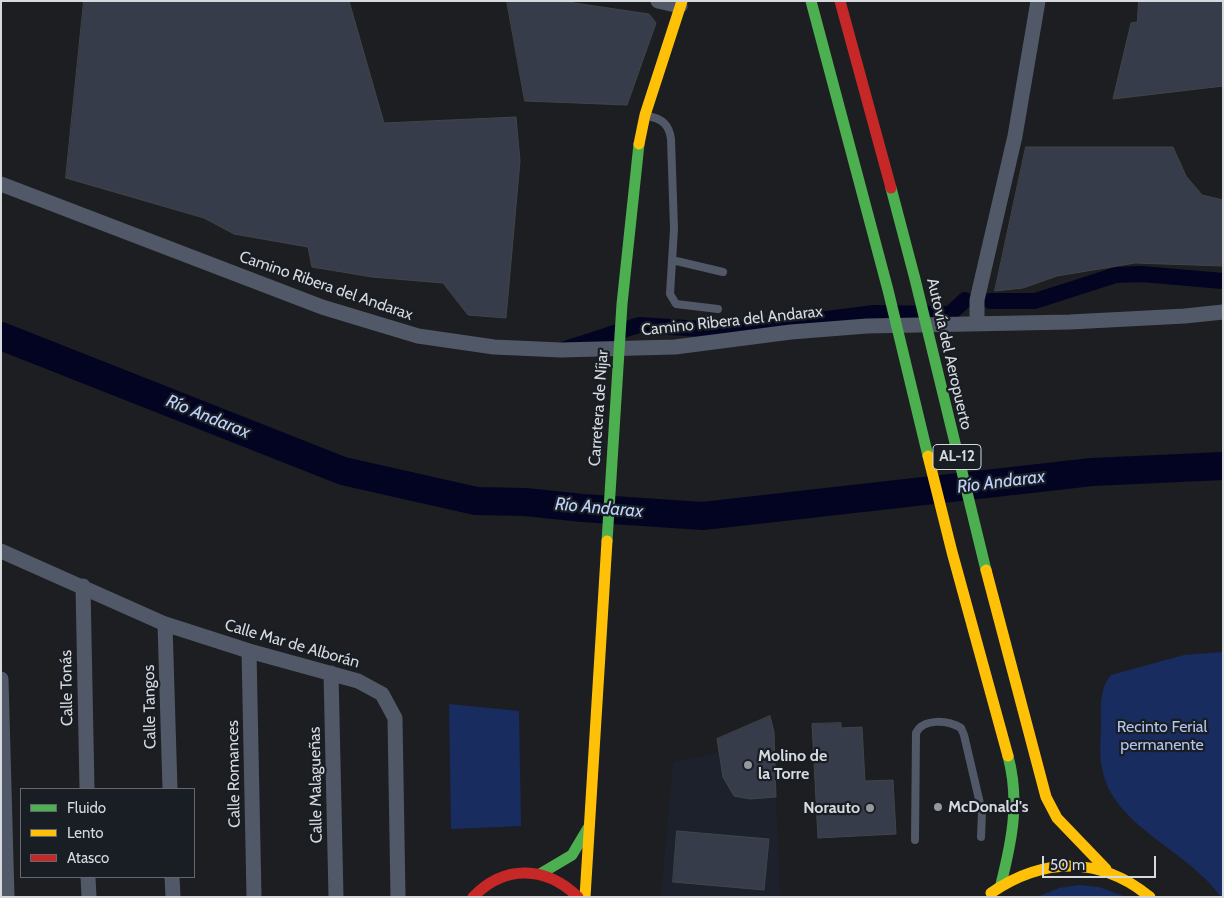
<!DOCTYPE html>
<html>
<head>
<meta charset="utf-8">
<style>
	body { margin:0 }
	#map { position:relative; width:1224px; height:898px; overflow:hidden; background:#1c1e21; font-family:Cabin,sans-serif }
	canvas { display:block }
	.frame { position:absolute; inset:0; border:2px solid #d6d9de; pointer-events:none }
	.legend { position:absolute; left:20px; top:788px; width:175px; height:90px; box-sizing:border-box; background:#191d24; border:1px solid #65686e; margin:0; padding:6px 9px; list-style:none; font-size:15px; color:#d6d9de }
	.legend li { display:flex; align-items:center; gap:10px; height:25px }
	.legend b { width:25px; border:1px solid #65686e }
	.scale { position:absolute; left:1042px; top:856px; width:114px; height:22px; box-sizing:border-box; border:2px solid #d6d9de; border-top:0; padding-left:6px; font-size:15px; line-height:18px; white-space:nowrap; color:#d6d9de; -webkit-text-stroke:4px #191d24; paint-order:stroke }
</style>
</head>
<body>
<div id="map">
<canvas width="1224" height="898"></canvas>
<div class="frame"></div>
<ul class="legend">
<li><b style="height:6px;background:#4caf50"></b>Fluido</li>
<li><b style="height:6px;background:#ffc107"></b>Lento</li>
<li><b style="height:6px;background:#c62828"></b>Atasco</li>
</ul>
<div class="scale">50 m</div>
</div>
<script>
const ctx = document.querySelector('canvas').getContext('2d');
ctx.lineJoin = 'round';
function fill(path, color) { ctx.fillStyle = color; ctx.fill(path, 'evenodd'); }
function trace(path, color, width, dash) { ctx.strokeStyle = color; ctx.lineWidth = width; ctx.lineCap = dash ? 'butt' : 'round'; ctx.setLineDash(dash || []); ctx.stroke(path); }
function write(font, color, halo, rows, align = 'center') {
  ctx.font = font + ' Cabin,sans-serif'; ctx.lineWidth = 4.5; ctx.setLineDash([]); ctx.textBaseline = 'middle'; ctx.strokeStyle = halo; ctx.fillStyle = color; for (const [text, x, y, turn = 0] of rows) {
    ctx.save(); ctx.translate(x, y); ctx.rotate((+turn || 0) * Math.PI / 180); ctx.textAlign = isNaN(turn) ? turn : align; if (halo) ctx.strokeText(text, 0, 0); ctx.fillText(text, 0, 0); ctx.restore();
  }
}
fill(new Path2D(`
	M718,752l5,25 11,19 16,3 26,-2 4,100h-119l12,-134z`), '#1c212c');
fill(new Path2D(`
	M1223,652v245h-2c-33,-47 -109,-71 -119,-129 -3,-14 -1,-29 -1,-42 0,-18 -2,-37 10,-51l73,-20z
	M449,704l70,7 2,115 -70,3z
	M1079,885l20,2 27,10h-89l22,-9z`), '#192c5f');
trace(new Path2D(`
	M990,301h45l81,-26 25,-1 82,7
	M565,349l74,-24 94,6 141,-18 76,1 15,-14`), '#030422', 16);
trace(new Path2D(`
	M1,336l342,135 133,30 49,1 58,6 120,8 389,-44 131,-6`), '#030422', 28);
const building = new Path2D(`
	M84,1h265l35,122 132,-6 4,44 -14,157 -38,-3 -25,-32 -71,-6 -60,-10 -4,-20 -74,-13 -30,-16 -138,-40z
	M507,1h54l88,13 7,9 -29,82 -102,-4z
	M1139,1h84v85l-110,13 18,-76 6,-1z
	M1026,147h147l13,29 16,19 21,5v66l-88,-3 -78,13 -34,12 -28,3z
	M770,716l4,16 2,65 -26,2 -16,-3 -11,-19 -6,-38z
	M841,723v5l21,-1 3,54 28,-1 3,54 -78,4 -6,-114z
	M677,831l92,8 -5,51 -91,-8z`);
fill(building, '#373c4a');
trace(building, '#424447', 1);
trace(new Path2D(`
	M648,116c15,3 21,9 23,23l3,90 -4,65 6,10 42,5
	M672,260l51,12
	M915,840l1,-107c7,-15 32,-13 45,-5l3,7 18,77 -1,25`), '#515867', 8);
trace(new Path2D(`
	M658,1l22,5
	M1,184l321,123 96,29 76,11 67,3 114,-3 116,-15 76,-6 203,-4 115,-6 38,-4
	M977,322v-22l38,-164 23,-135
	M1,551l164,73 84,27 109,30 24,13 13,24 3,179
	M83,586l4,203
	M165,624l5,165
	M249,651l5,246
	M331,673l5,224
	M1,679l6,218
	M88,877l1,20
	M172,877l1,20`), '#515867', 15);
trace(new Path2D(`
	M811,1l77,289 40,166
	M891,188l24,91 71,291
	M607,541l15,-237 17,-160
	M540,874l32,-19 16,-27
	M1001,884c11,-44 19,-83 7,-128`), '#4caf50', 11);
trace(new Path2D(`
	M639,144l6,-29 37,-114
	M928,456l24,96 56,204
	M986,570l60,227 11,21 49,51
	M991,893c53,-36 109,-37 159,4
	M585,897l22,-356`), '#ffc107', 11);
trace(new Path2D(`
	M840,1l51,187
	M473,897c32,-33 73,-31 105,0`), '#c62828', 11);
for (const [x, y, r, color] of [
	[748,765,5,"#95989c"],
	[938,807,5,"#95989c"],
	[870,808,5,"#95989c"]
]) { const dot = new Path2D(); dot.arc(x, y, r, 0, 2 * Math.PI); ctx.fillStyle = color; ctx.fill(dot); trace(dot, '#191d24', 2); }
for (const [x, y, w] of [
	[957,457,48]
]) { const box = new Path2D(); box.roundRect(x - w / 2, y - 12.5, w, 25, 4); ctx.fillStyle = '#191d24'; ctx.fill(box); trace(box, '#d6d9de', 1); }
write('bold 15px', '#d6d9de', null, [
	["AL-12",957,457]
]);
write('16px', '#d6d9de', '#191d24', [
	["Camino Ribera del Andarax",326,286,19],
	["Camino Ribera del Andarax",732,321,-6],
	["Autovía del Aeropuerto",949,354,77],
	["Carretera de Níjar",599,408,-86],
	["Calle Mar de Alborán",292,644,16],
	["Calle Tonás",67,688,-91],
	["Calle Tangos",150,707,-91],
	["Calle Romances",234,774,-91],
	["Calle Malagueñas",316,785,-91]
]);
write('16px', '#b0c4ee', '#191d24', [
	["Recinto Ferial",1162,727],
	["permanente",1162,745]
]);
write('bold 16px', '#d6d9de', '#191d24', [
	["Molino de",758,756],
	["la Torre",758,774],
	["McDonald's",948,807],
	["Norauto",860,808,"right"]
], 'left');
write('italic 18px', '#bdd1fc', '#191d24', [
	["Río Andarax",208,417,22],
	["Río Andarax",1001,482,-7],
	["Río Andarax",599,508,5]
]);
</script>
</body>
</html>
